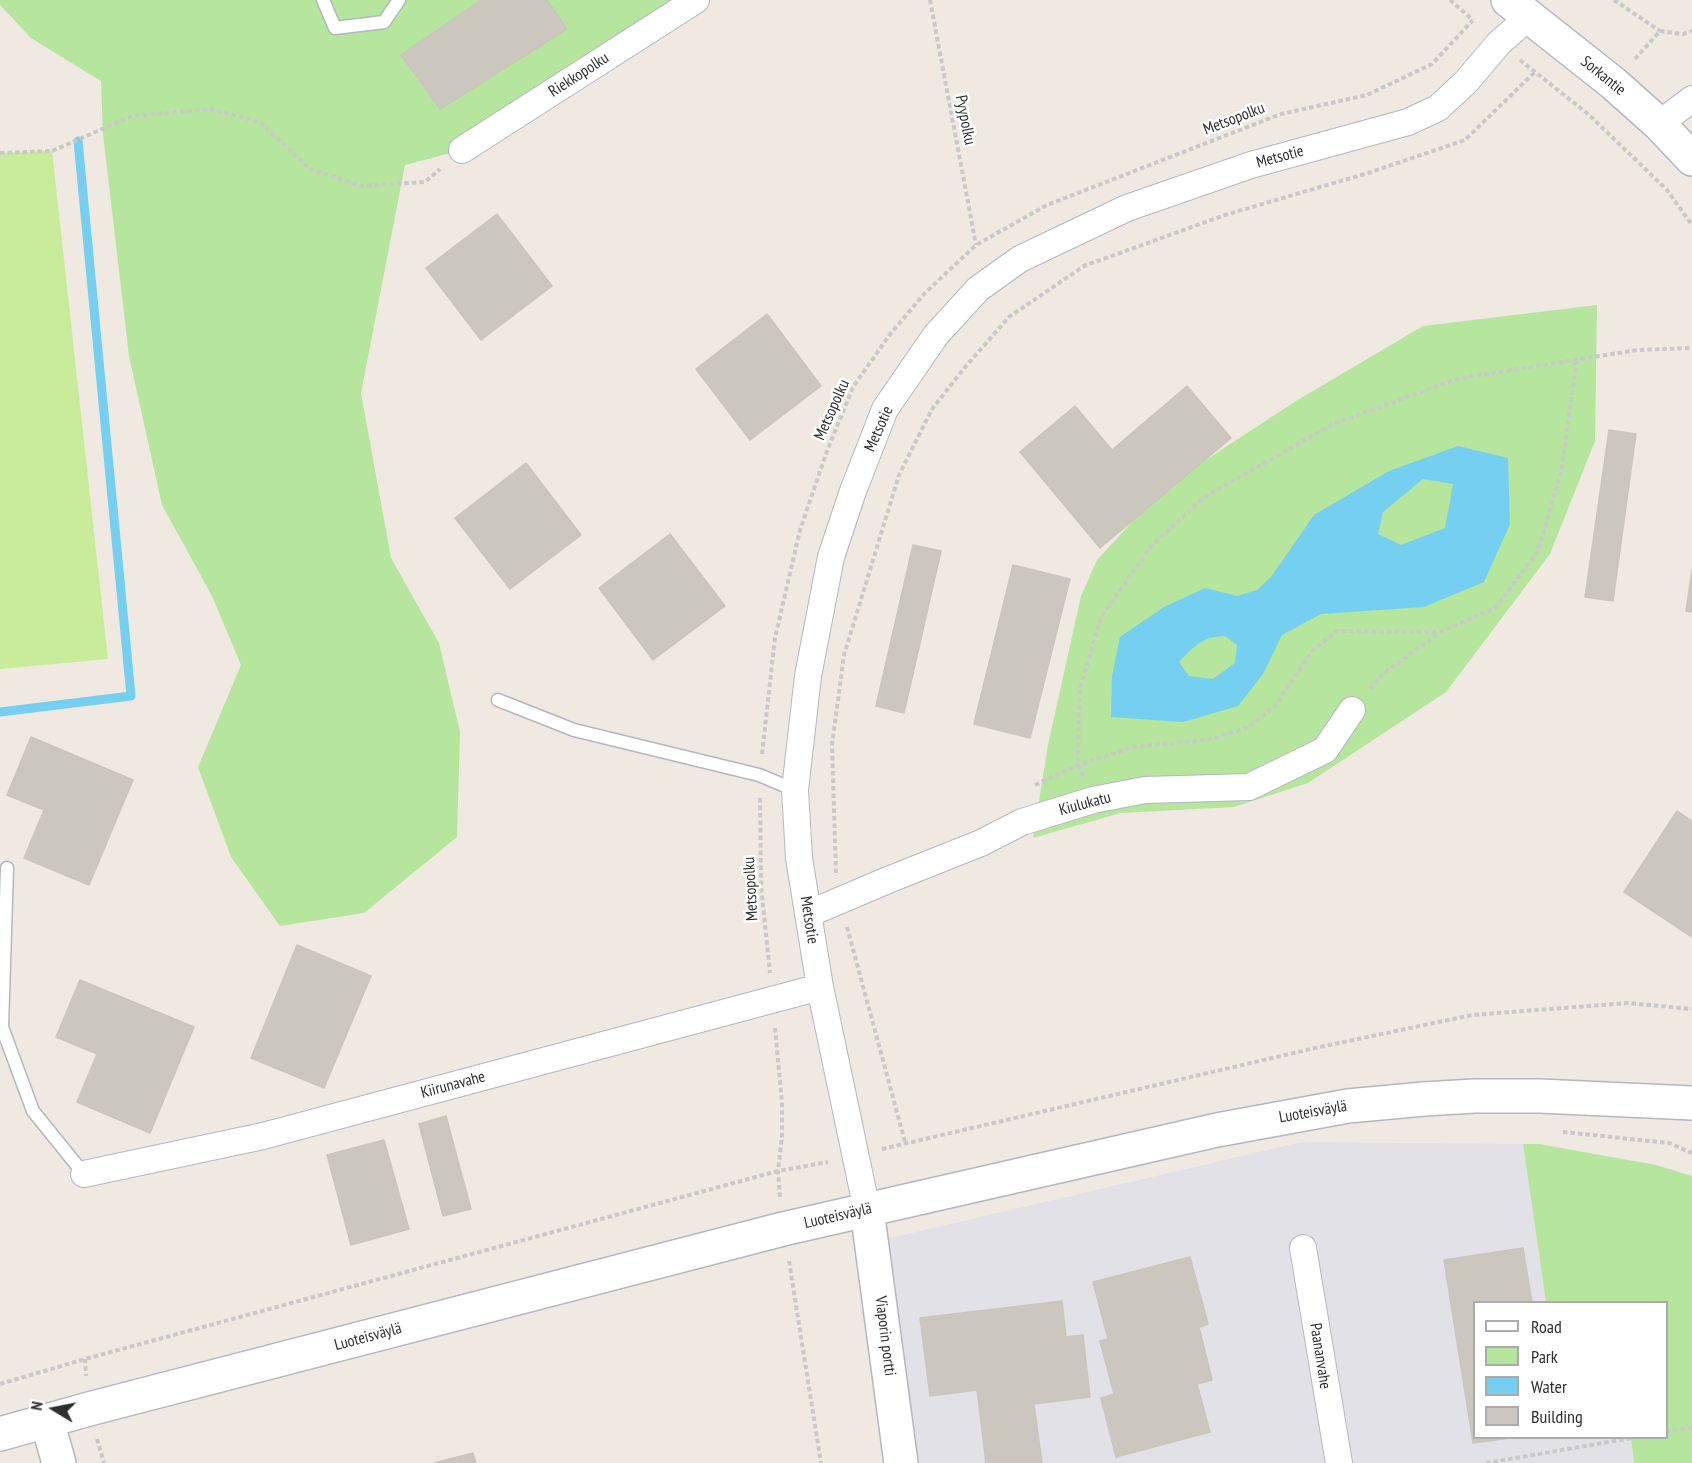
<!DOCTYPE html>
<html>
<head>
<meta charset="utf-8">
<style>
	body { margin:0 }
	#map { position:relative; width:1692px; height:1463px; overflow:hidden; background:#efe9e1; font-family:"PT Sans Narrow",sans-serif }
	canvas { display:block }
	.legend { position:absolute; left:1473px; top:1301px; width:195px; height:138px; box-sizing:border-box; background:#fff; border:2px solid #ababab; margin:0; padding:8px 10px; list-style:none; font-size:18px; color:#2e2e2e }
	.legend li { display:flex; align-items:center; gap:12px; height:30px }
	.legend b { width:30px; border:2px solid #ababab }
	.north { position:absolute; left:24px; top:1379px; width:60px; height:60px; -webkit-text-stroke:4px #fff; paint-order:stroke; rotate:280deg; font-size:16px; font-weight:700; line-height:24px; text-align:center; color:#2e2e2e }
	.north::after { content:''; display:block; margin:auto; width:21px; height:27px; background:#2e2e2e; clip-path:polygon(50% 0,100% 100%,50% 72%,0 100%) }
</style>
</head>
<body>
<div id="map">
<canvas width="1692" height="1463"></canvas>
<ul class="legend">
<li><b style="height:8px;background:#fff"></b>Road</li>
<li><b style="height:16px;background:#b6e59e"></b>Park</li>
<li><b style="height:16px;background:#75cff0"></b>Water</li>
<li><b style="height:16px;background:#cbc7bf"></b>Building</li>
</ul>
<div class="north">N</div>
</div>
<script>
const ctx = document.querySelector('canvas').getContext('2d');
ctx.lineJoin = 'round';
function fill(path, color) { ctx.fillStyle = color; ctx.fill(path, 'evenodd'); }
function trace(path, color, width, dash) { ctx.strokeStyle = color; ctx.lineWidth = width; ctx.lineCap = dash ? 'butt' : 'round'; ctx.setLineDash(dash || []); ctx.stroke(path); }
function write(font, color, halo, rows, align = 'center') {
  ctx.font = font + ' "PT Sans Narrow",sans-serif'; ctx.lineWidth = 5; ctx.setLineDash([]); ctx.textBaseline = 'middle'; ctx.strokeStyle = halo; ctx.fillStyle = color; for (const [text, x, y, turn = 0] of rows) {
    ctx.save(); ctx.translate(x, y); ctx.rotate((+turn || 0) * Math.PI / 180); ctx.textAlign = isNaN(turn) ? turn : align; if (halo) ctx.strokeText(text, 0, 0); ctx.fillText(text, 0, 0); ctx.restore();
  }
}
fill(new Path2D(`
	M1302,1142l221,2 23,158h-72v136h157l3,25h-733l-28,-221z`), '#e3e1e8');
fill(new Path2D(`
	M0,0h696l-234,150 -57,15 -44,228 30,165 48,85 21,89 -3,105 -93,76 -84,13 -49,-69 -33,-90 43,-102 -29,-69 -50,-91 -33,-149 -26,-222 -2,-53 -70,-43 -31,-33z
	M1597,305l-2,136 -45,113 -104,138 -138,91 -74,24 -113,6 -88,25 15,-93 33,-149 16,-36 66,-72 133,-87 127,-75z
	M1523,1144h16l117,21 36,11v287h-58l-3,-25h35v-136h-120z`), '#b6e59e');
fill(new Path2D(`
	M52,151l56,508 -108,10v-516z`), '#c9ec9a');
fill(new Path2D(`
	M1458,446l50,12 2,66 -26,58 -60,25 -103,7 -39,21 -19,39 -25,32 -55,16 -72,-5 1,-41 8,-39 44,-30 41,-19 32,8 20,-6 14,-13 43,-62 75,-44zM1423,479l30,5 -8,44 -44,17 -23,-11 5,-22zM1225,636l12,9 -2,18 -22,16 -24,-3 -10,-14c16,-16 22,-25 46,-26z`), '#75cff0');
trace(new Path2D(`
	M0,712l131,-16 -53,-555`), '#75cff0', 9);
const building = new Path2D(`
	M481,0h66l20,29 -127,80 -39,-54z
	M497,214l55,72 -71,54 -55,-72z
	M767,314l54,72 -71,54 -54,-71z
	M1187,386l44,52 -131,110 -80,-96 55,-46 37,44z
	M1609,430l27,4 -23,167 -28,-4z
	M526,463l55,72 -71,54 -55,-71z
	M670,534l55,72 -72,54 -54,-72z
	M913,545l28,6 -37,162 -28,-7z
	M1013,565l57,14 -40,159 -56,-14z
	M1692,570v42l-6,-1z
	M31,737l102,43 -44,105 -65,-27 20,-48 -37,-15z
	M1677,811l15,10v116l-68,-45z
	M297,945l74,31 -47,112 -73,-30z
	M80,980l114,47 -44,106 -73,-31 20,-48 -41,-17z
	M446,1116l25,93 -28,7 -24,-92z
	M384,1140l25,89 -58,16 -24,-90z
	M1523,1248l9,54h-58v136h36l-37,5 -29,-183z
	M1190,1257l18,67 -9,3 13,53 -15,4 13,48 -94,25 -15,-59 13,-4 -14,-53 8,-2 -15,-57z
	M1062,1301l4,36 17,-2 7,62 -56,7 8,59h-56l-9,-73 -47,6 -10,-78z
	M473,1453l3,10h-42z`);
fill(building, '#cbc7bf');
trace(building, '#cbc5ba', 1.5);
const lane = new Path2D(`
	M323,0l12,28 49,-6 15,-22
	M498,700l76,30 185,45 36,15
	M7,868l-5,159 31,84 51,63`);
const street = new Path2D(`
	M1659,124l33,-25
	M462,150l234,-150
	M808,914l80,-34 93,-37 41,-21 71,-22 52,-10 104,-3 76,-37 27,-40
	M84,1174l179,-38 557,-149
	M867,1210l-47,-223 -21,-129 -4,-68 13,-114 23,-119 22,-66 32,-82 51,-74 42,-46 42,-30 107,-51 124,-43 157,-43 30,-14 28,-26 33,-39 30,-26
	M1303,1248l36,215`);
const secondary = new Path2D(`
	M1508,0l105,83 46,41 33,35
	M867,1210l34,253
	M47,1421l12,42
	M0,1434l89,-25 694,-180 434,-99 131,-24 76,-7 50,-3h66l152,7`);
trace(lane, '#b4b7c1', 15);
trace(street, '#b4b7c1', 28);
trace(secondary, '#b4b7c1', 36);
trace(new Path2D(`
	M930,0l46,245
	M1450,0l23,20
	M1614,0l46,31
	M1635,59l25,-28 23,3 9,-3
	M1520,60l68,54 79,76 25,35
	M0,153l52,-2 80,-35 81,-7 48,14 49,46 52,17 63,-4 15,-13
	M1370,689l14,-16 57,-41
	M762,754l13,-116 25,-108 27,-79 26,-64 38,-54 34,-40 51,-48 71,-40 234,-91 86,-19 65,-31 41,-44
	M1083,776l-5,-11 1,-73 22,-75 51,-72 54,-49 127,-72 123,-45 181,-29 55,-2
	M1035,785l43,-20 56,-18 77,-8 36,-11 28,-22 37,-55 25,-20 104,1 55,-25 42,-56 23,-79 16,-113
	M760,798l1,88 9,87
	M836,873l-4,-128 12,-90 55,-180 33,-66 34,-43 43,-49 75,-51 141,-51 143,-42 97,-33 70,-68
	M847,927l58,215
	M775,1028l7,75v33l-4,35 2,26
	M1563,1132l106,11 23,10
	M882,1149l433,-101 157,-33 156,-12 64,6
	M789,1261l32,202
	M85,1359l1,17
	M0,1384l85,-25 693,-188 50,-9
	M1666,1432l26,-5
	M97,1439l7,24
	M1486,1463l146,-25`), '#c9c9c9', 4, [4.5, 3]);
trace(lane, '#fff', 12);
trace(street, '#fff', 26);
trace(secondary, '#fff', 33);
write('16px', '#2e2e2e', '#fff', [
	["Riekkopolku",579,75,-33],
	["Sorkantie",1603,76,39],
	["Metsopolku",1234,119,-21],
	["Pyypolku",965,120,79],
	["Metsotie",1280,157,-15],
	["Metsopolku",832,410,-66],
	["Metsotie",879,429,-66],
	["Kiulukatu",1085,804,-15],
	["Metsopolku",751,889,-93],
	["Metsotie",809,920,81],
	["Kiirunavahe",453,1085,-15],
	["Luoteisväylä",1313,1112,-10],
	["Luoteisväylä",838,1216,-13],
	["Viaporin portti",885,1336,83],
	["Luoteisväylä",368,1337,-15],
	["Paananvahe",1320,1356,81]
]);
</script>
</body>
</html>
